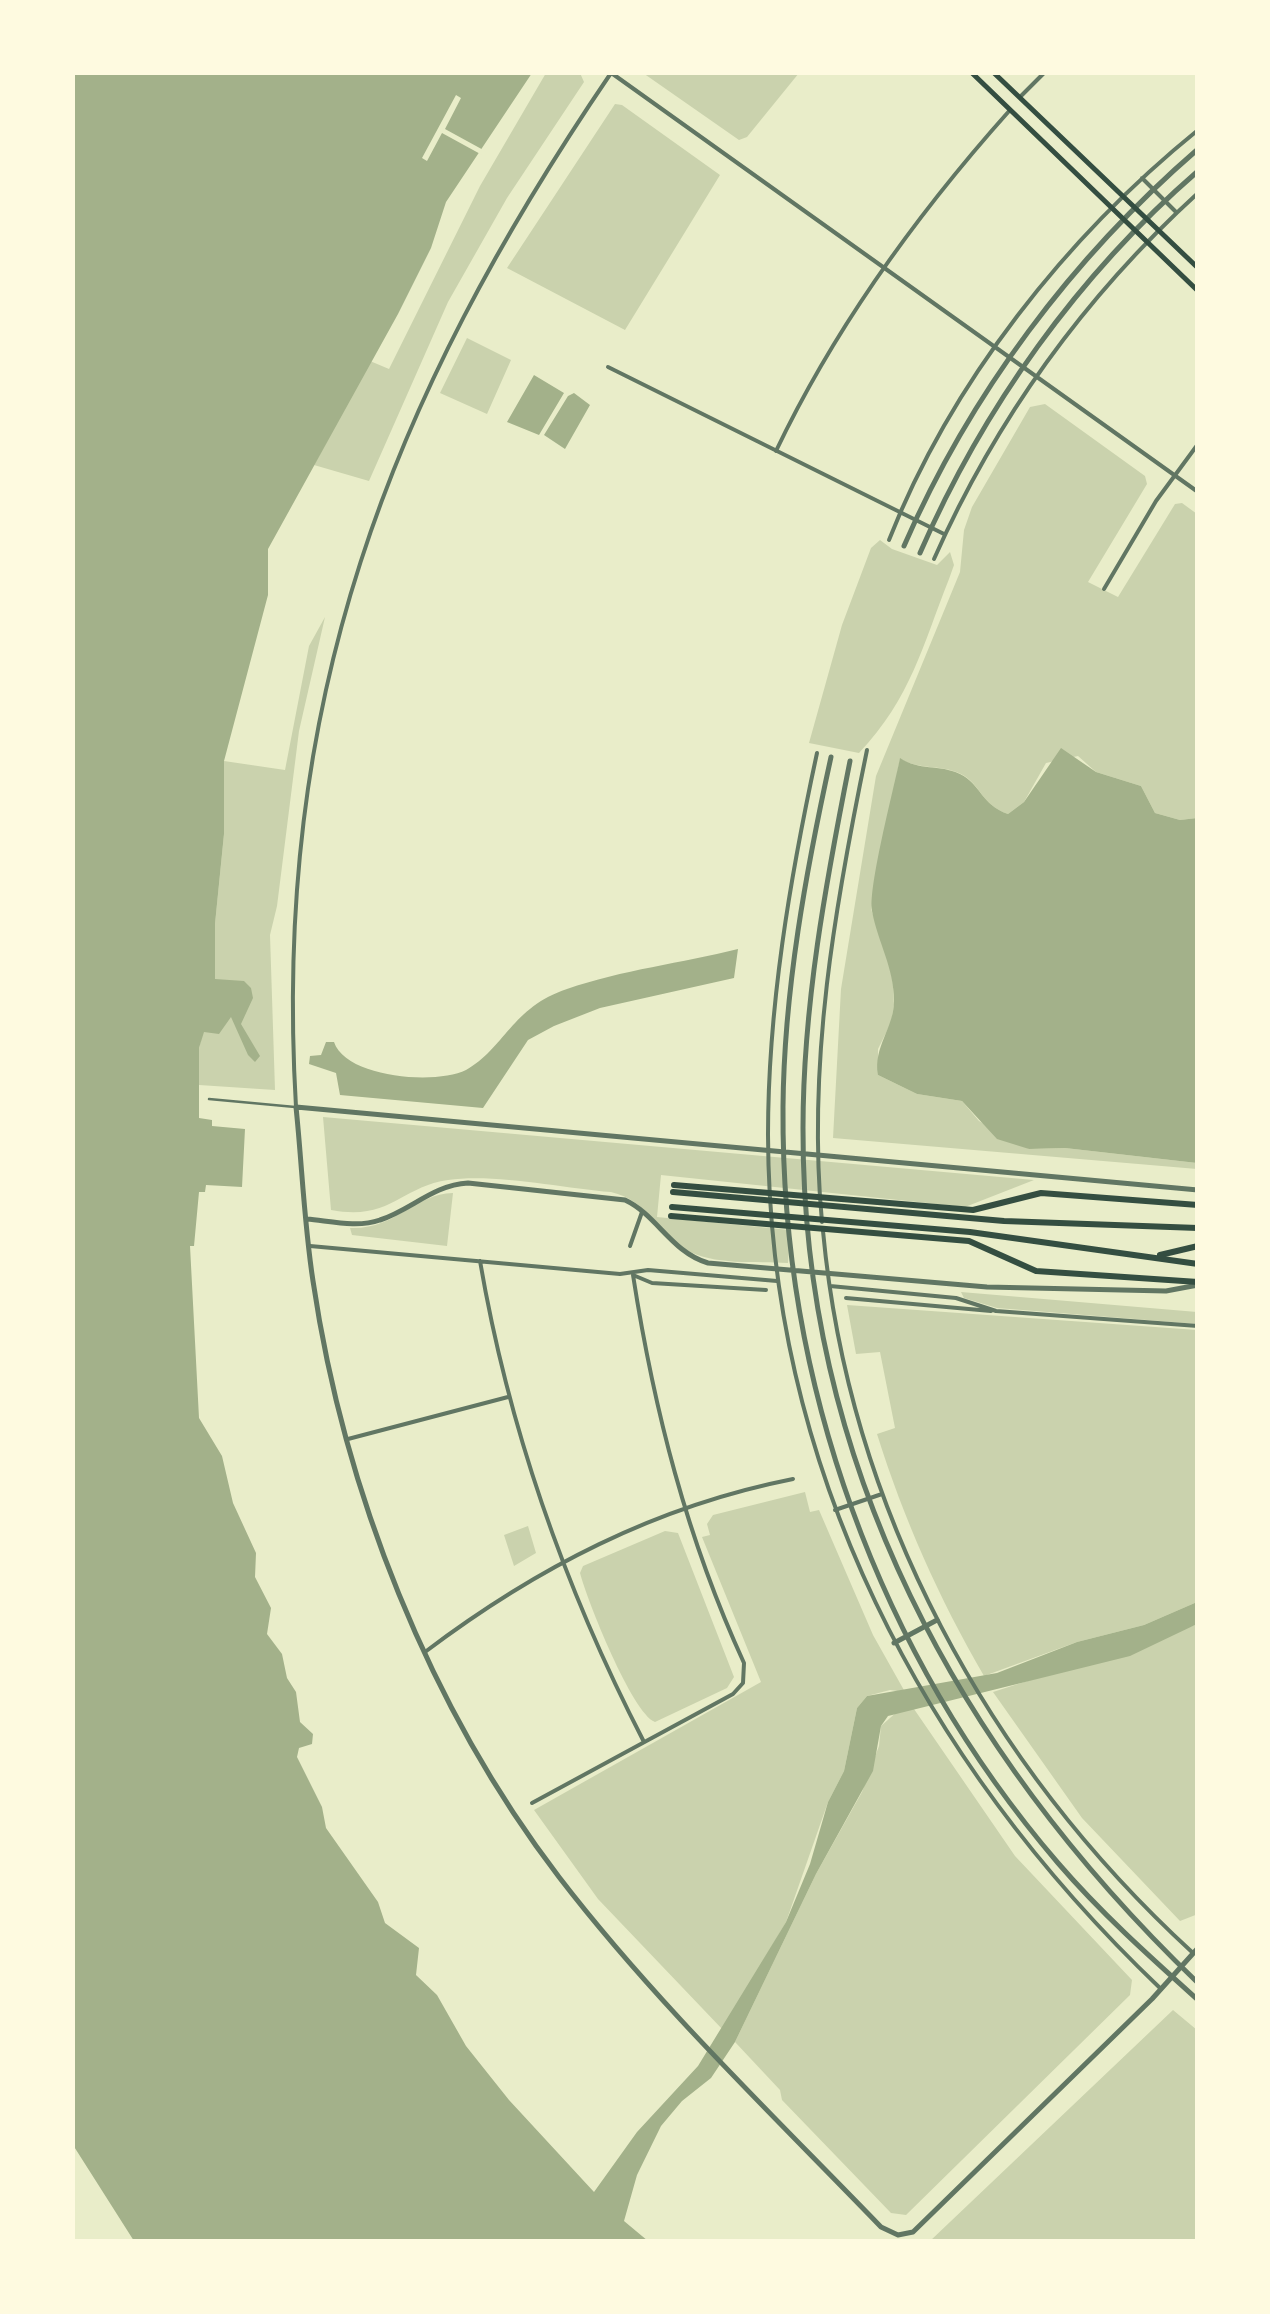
<!DOCTYPE html>
<html>
<head>
<meta charset="utf-8">
<style>
	body { margin:0 }
	#map { position:relative; width:1270px; height:2314px; overflow:hidden; background:#e9edc9; font-family:"Work Sans",sans-serif }
	canvas { display:block }
	.frame { position:absolute; inset:0; border:75px solid #fefae0; pointer-events:none }
</style>
</head>
<body>
<div id="map">
<canvas width="1270" height="2314"></canvas>
<div class="frame"></div>
</div>
<script>
const ctx = document.querySelector('canvas').getContext('2d');
ctx.lineJoin = 'round';
function fill(path, color) { ctx.fillStyle = color; ctx.fill(path, 'evenodd'); }
function trace(path, color, width, dash) { ctx.strokeStyle = color; ctx.lineWidth = width; ctx.lineCap = dash ? 'butt' : 'round'; ctx.setLineDash(dash || []); ctx.stroke(path); }
fill(new Path2D(`
	M546,73h34l4,9 -77,116 -59,104 -79,179 -55,-16 56,-104 19,8 91,-183z
	M643,73h156l-52,64 -8,3z
	M615,104l7,1 98,70 -95,155 -118,-62z
	M467,338l44,22 -24,54 -47,-21z
	M1045,404l100,72 2,8 -59,98 30,15 57,-93 7,-1 15,11v304l-17,2 -25,-7 -14,-27 -45,-14 -18,-16 -32,7 -22,39 -16,12c-27,-9 -27,-30 -47,-40 -21,-10 -42,-4 -61,-15l-29,150 21,60 2,36 -3,18 -13,26v26l39,19 45,7 17,20 50,28 36,-1 132,15v6l-364,-31 8,-149 35,-213 84,-204 4,-42 8,-23 58,-100z
	M880,540l12,9 45,16 13,-13 4,13 -5,14c-27,68 -38,119 -90,174l-50,-10 33,-118 29,-77z
	M325,617l-26,114 -22,175 -7,29 5,155 -76,-5v-37l16,-69v-55l9,-90v-73l61,9 24,-124z
	M323,1117l711,63 -69,27 -304,-32 -4,42 133,13 -2,33c-32,-2 -75,3 -103,-14 -30,-18 -36,-48 -74,-57 -49,-4 -117,-19 -163,-12 -48,7 -57,41 -117,30z
	M453,1193l-6,53 -95,-11 -2,-7c45,2 64,-34 103,-35z
	M961,1292l236,20v12l-200,-16 -33,-10z
	M847,1305l350,25v272l-53,23 -67,17 -93,34c-45,-78 -80,-156 -107,-242l18,-6 -15,-76 -24,2z
	M805,1492l5,20 9,-2 54,125 32,57 -15,-2 -23,6 -10,12 -13,63 -16,31 -42,120 -63,108 -125,-131 -64,-89 227,-128 -59,-145 8,-2 -3,-11 6,-9z
	M528,1526l8,27 -22,13 -10,-31z
	M665,1531l13,2 56,144 -7,11 -72,34c-23,-9 -68,-122 -75,-149l3,-7z
	M1197,1624l1,290 -18,7 -98,-103 -89,-126 78,-25 20,-2z
	M914,1709l101,147 117,124 -2,15 -224,220 -15,-2 -109,-113 -2,-10 -45,-48 81,-168 46,-82 17,-46 2,-20 18,-16z
	M1173,2010l24,20v211h-267z`), '#cad2ad');
fill(new Path2D(`
	M72,73h460l-86,129 -15,46 -33,66 -130,235v46l-44,166v73l-9,90v55l29,2 7,7 2,10 -12,26 19,32 -5,6 -7,-7 -17,-38 -12,17 -15,-2 -5,16v70l13,2v6l33,3 -3,58 -36,-2 -1,7h-6l-5,54h-4l9,172 23,38 11,47 23,50 -1,24 16,31 -4,26 15,20 5,24 9,14 4,30 13,12 -1,10 -13,4 -2,9 25,50 4,21 52,74 7,21 34,25 -3,27 21,20 29,51 43,54 85,92 43,-60 61,-66 88,-144 24,-58 18,-62 16,-31 13,-63 10,-12 130,-23 80,-31 67,-17 53,-23v22l-67,32 -242,60 -7,10 -8,45 -57,103 -81,168 -24,36 -29,23 -21,25 -24,49 -13,46 24,20h-514l-61,-96z
	M534,375l30,18 -25,42 -32,-13z
	M574,393l16,12 -25,44 -21,-14 24,-39z
	M1061,748l35,24 45,14 14,27 25,7 17,-2v345l-132,-15 -36,1 -32,-10 -35,-38 -45,-7 -39,-19c-5,-28 16,-47 16,-74 0,-34 -16,-58 -22,-90 -4,-24 22,-123 28,-153 19,13 39,6 60,16 21,10 21,31 48,40l16,-12z
	M738,949l-4,29 -134,30 -46,18 -26,14 -45,68 -143,-13 -4,-22 -27,-9 1,-8 11,-1 5,-13h8c12,36 102,43 132,28 38,-21 46,-63 101,-81 55,-19 115,-26 171,-40z`), '#a3b18a');
fill(new Path2D(`
	M456,95l5,3 -16,31 42,23 -3,4 -42,-23 -15,28 -5,-3z`), '#e9edc9');
trace(new Path2D(`
	M209,1099l86,8`), '#617663', 2.5);
trace(new Path2D(`
	M610,72l588,420
	M1020,97l25,-25
	M1142,178l34,34
	M608,367l336,167
	M776,451c60,-126 141,-237 234,-341
	M889,540c62,-158 178,-304 309,-410
	M934,559c62,-140 151,-263 264,-366
	M1104,589l52,-88 42,-57
	M817,753c-27,125 -49,254 -49,382 1,335 155,627 393,854
	M296,1107c-24,-403 91,-705 315,-1034
	M822,1222c-15,-159 13,-317 45,-472
	M823,1231c26,279 165,534 370,722
	M310,1246l310,28 28,-4 129,11
	M630,1246l12,-34
	M480,1261c29,169 85,328 164,481
	M633,1275l19,8 114,7
	M830,1286l126,12 40,13 202,15
	M846,1298l145,13
	M348,1439l160,-42
	M835,1510l47,-16
	M425,1652c111,-84 231,-146 368,-173
	M532,1803l201,-109 10,-11 1,-20c-57,-124 -90,-253 -111,-388`), '#617663', 4);
trace(new Path2D(`
	M904,546c66,-152 168,-288 294,-397
	M920,553c63,-145 158,-278 278,-382
	M831,757c-25,114 -47,233 -48,350 -2,276 95,546 275,756 43,50 91,93 140,137
	M850,761c-24,121 -47,244 -47,367 -1,338 156,625 395,855
	M1198,1190l-902,-83c6,58 8,116 17,174 31,210 116,426 246,596 96,125 213,237 322,350l17,8 15,-3 239,-233 46,-51
	M307,1219c23,2 50,9 73,1 31,-10 53,-35 88,-37l157,17c32,15 46,52 83,63l279,24 179,4 32,-6
	M894,1643l43,-23`), '#617663', 5);
trace(new Path2D(`
	M971,72l227,219
	M993,72l205,196`), '#344e41', 5);
trace(new Path2D(`
	M674,1185l299,25 68,-17 157,12
	M671,1216l298,25 67,30 162,11`), '#344e41', 6);
trace(new Path2D(`
	M673,1192l331,29 194,7
	M672,1207l298,25 228,32
	M1160,1255l38,-9`), '#344e41', 6);
</script>
</body>
</html>
